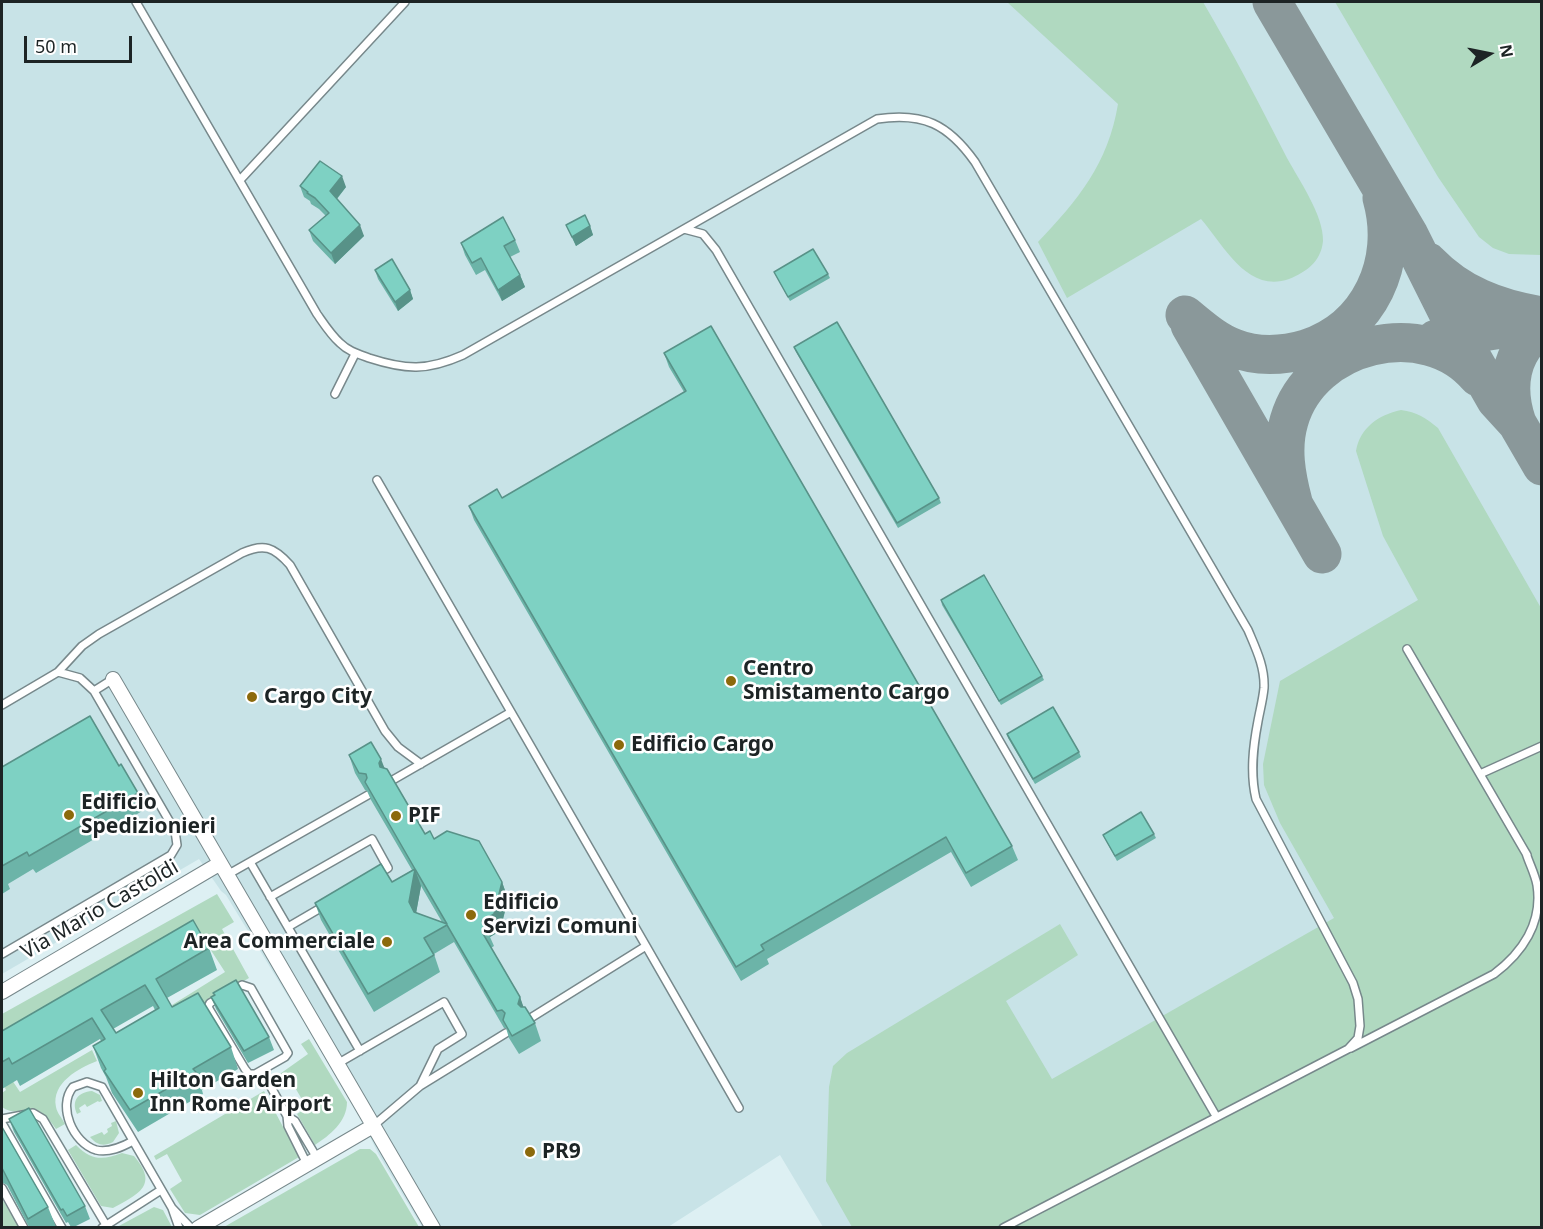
<!DOCTYPE html>
<html>
<head>
<meta charset="utf-8">
<style>
	body { margin:0 }
	#map { position:relative; width:1543px; height:1229px; overflow:hidden; background:#ddf0f3; font-family:"Noto Sans",sans-serif }
	canvas { display:block }
	.frame { position:absolute; inset:0; border:3px solid #1d2425; pointer-events:none }
	.north { position:absolute; left:1459px; top:24px; width:60px; height:60px; -webkit-text-stroke:4px #fff; paint-order:stroke; rotate:80deg; font-size:16px; font-weight:700; line-height:24px; text-align:center; color:#1d2425 }
	.north::after { content:''; display:block; margin:auto; width:21px; height:27px; background:#1d2425; clip-path:polygon(50% 0,100% 100%,50% 72%,0 100%) }
	.scale { position:absolute; left:24px; top:36px; width:108px; height:27px; box-sizing:border-box; border:3px solid #1d2425; border-top:0; padding-left:8px; font-size:18px; line-height:21px; white-space:nowrap; color:#1d2425; -webkit-text-stroke:4px #fff; paint-order:stroke }
</style>
</head>
<body>
<div id="map">
<canvas width="1543" height="1229"></canvas>
<div class="frame"></div>
<div class="north">N</div>
<div class="scale">50 m</div>
</div>
<script>
const ctx = document.querySelector('canvas').getContext('2d');
ctx.lineJoin = 'round';
function fill(path, color) { ctx.fillStyle = color; ctx.fill(path, 'evenodd'); }
function trace(path, color, width, dash) { ctx.strokeStyle = color; ctx.lineWidth = width; ctx.lineCap = dash ? 'butt' : 'round'; ctx.setLineDash(dash || []); ctx.stroke(path); }
function write(font, color, halo, rows, align = 'center') {
  ctx.font = font + ' "Noto Sans",sans-serif'; ctx.lineWidth = 5; ctx.setLineDash([]); ctx.textBaseline = 'middle'; ctx.strokeStyle = halo; ctx.fillStyle = color; for (const [text, x, y, turn = 0] of rows) {
    ctx.save(); ctx.translate(x, y); ctx.rotate((+turn || 0) * Math.PI / 180); ctx.textAlign = isNaN(turn) ? turn : align; if (halo) ctx.strokeText(text, 0, 0); ctx.fillText(text, 0, 0); ctx.restore();
  }
}
fill(new Path2D(`
	M2,2h1539v1225h-718l-43,-72 -112,72h-246l-43,-72 -26,-52 -127,-208 -5,-4 -22,-32 -197,115z`), '#c8e3e7');
fill(new Path2D(`
	M1007,2h196c30,51 57,103 84,156 12,22 37,58 36,83 -2,21 -17,31 -34,38 -42,15 -66,-35 -88,-60l-134,79 -29,-56c40,-42 70,-78 80,-138z
	M1335,2h206v253l-32,-1 -16,-6 -14,-11 -41,-60z
	M1401,410c16,2 25,8 37,18l103,180v619h-689l-26,-46 3,-94 4,-21 14,-13 213,-129 18,31 -72,46 46,78 282,-161 -54,-95 -16,-38 -1,-21 17,-83 138,-81 -35,-64 -27,-85c4,-23 22,-36 45,-41z
	M217,894l17,28 -12,7 27,49 -58,34 -7,13 -12,-20 53,-33 -22,-34 -201,116v-40z
	M309,1039l38,63c0,20 -17,33 -32,43l-18,-31 10,-6 -17,-29 -10,5 -3,-8 31,-22 -7,-10z
	M92,1050l5,11c-18,7 -46,22 -41,46 1,6 6,11 9,17l-9,5c-27,-38 -32,-7 -54,-22v-14l4,-3 -4,-8 8,-5 10,15z
	M92,1091l8,4 2,6 -3,1 -1,-1 -11,6 -2,-3 -6,4 2,4 -4,2c-6,-13 1,-22 15,-23z
	M264,1091l35,66 -99,58 -15,-2 -15,-24 12,-8 -15,-27 -11,6 -2,-4z
	M116,1121l3,12 -6,9c-10,5 -16,3 -23,-5l12,-5 2,3 4,-3 -1,-3 5,-3 -1,-3z
	M76,1145c16,16 27,15 46,8l12,3c25,29 5,38 -21,52l-12,-2 -33,-56z
	M360,1149h10l6,5 43,73h-195z
	M2,1199l17,28h-17z
	M154,1207l9,3 9,17h-55z`), '#b0d9c0');
trace(new Path2D(`
	M1272,2l137,233 51,102 36,63 21,23 25,43
	M1428,262c31,32 69,47 114,54
	M1185,315c15,12 30,26 49,33 22,9 49,8 72,1 64,-21 94,-87 76,-151
	M1190,325l132,229
	M1436,339l106,-16
	M1517,423c-12,-35 -8,-72 25,-95
	M1293,502c-7,-27 -12,-54 -4,-81 22,-78 136,-107 189,-44`), '#8a989a', 39);
const service = new Path2D(`
	M136,2l181,312c7,10 14,21 23,29 8,8 18,11 29,15 37,12 58,13 94,-3l414,-236c46,-7 71,5 98,43l273,468c8,19 17,37 16,58 -1,11 -4,22 -6,33 -5,26 -8,52 -2,78l97,184 5,16 2,27 -2,12 -10,11 -345,179
	M240,180l165,-178
	M684,229l19,5 13,16 500,866
	M335,394l20,-40
	M377,480l134,232
	M1407,649l120,206
	M94,691l19,-12
	M2,705l56,-33 24,-26 17,-12 143,-81c22,-10 32,-6 48,12l95,166 13,16 23,17
	M1480,774l62,-28
	M391,781l120,-69 135,234 -117,73
	M250,862l110,189
	M227,875l141,-80
	M270,897l102,-58 16,29 -10,6
	M288,927l36,-21
	M646,946l93,162
	M2,954l169,-99 6,-10 -2,-14 -81,-140 -14,-13 -22,-6
	M242,985l9,3 37,65 -3,4 -30,17h-6l-4,-5 -37,-62 2,-4z
	M1351,1048l143,-74c28,-21 49,-51 43,-89 -2,-11 -8,-22 -11,-32
	M337,1064l107,-62 18,32 -24,15 -18,37
	M262,1071l25,45 1,10 19,38
	M287,1116l8,5 22,37
	M2,1119l31,-6 10,6 63,106
	M2,1123l60,105
	M373,1126l47,-40 86,-53
	M133,1141c-11,6 -24,12 -37,9 -23,-7 -39,-44 -23,-63l14,-5 15,5 70,121
	M2,1188l22,40
	M102,1228l59,-38
	M179,1228l-7,-20 19,20`);
const minor = new Path2D(`
	M113,679l320,549
	M2,992l217,-128
	M198,1228l175,-102`);
trace(service, '#77888b', 10);
trace(minor, '#77888b', 16);
trace(service, '#fff', 7);
trace(minor, '#fff', 14);
fill(new Path2D(`
	M300,186l46,1 -9,12 27,37 -29,28 -22,-23 -4,-11 17,-14 -7,-7 -8,-5 -1,-3 -6,-4z
	M566,225l24,1 3,9 -17,11z
	M515,240l5,12 -10,5 10,18 5,12 -23,14 -17,-31 -9,5 -11,-20 -4,-12z
	M375,270l35,20 3,9 -15,12 -20,-32z
	M774,272l54,2 2,4 -40,23z
	M794,347l145,151 2,5 -43,25 -102,-176z
	M664,353l348,493 6,14 -47,27 -20,-35 -184,107 2,5 -28,17 -267,-461 -5,-14 33,-8 182,-106 -15,-25z
	M941,600l101,76 2,4 -43,25 -59,-100z
	M1007,734l72,18 2,5 -46,27 -27,-46z
	M349,755l36,13 40,66 9,5 68,43 6,17 -8,32 -10,6 4,9 -3,2 29,49 3,10 12,16 6,18 -22,13 -10,-16 -3,-10h-2l-50,-86 -20,12 6,18 -66,40 -53,-92 -6,-17 77,-21 20,-12 -41,-70 -4,-9 -2,-1 -10,-17zM421,886l21,36 -26,-9z
	M119,766l19,27 6,17 -108,63 -3,-4 -25,15 2,5 -8,5v-127z
	M1154,834l2,4 -39,23 -14,-26z
	M209,948l8,22 -50,28 5,9 59,40 7,22 -36,21 1,4 -65,38 -26,-39 -6,-16 -5,-9 -8,-22 8,-5 -1,-2 -80,47 -3,-6 -15,9v-58zM153,1006l2,4 -39,23 -3,-4z
	M211,997l58,40 5,13 -26,13 -32,-54z
	M9,1119l76,87 5,13 -16,8h-3l-3,-5 -2,1 -52,-91z
	M2,1127l46,80 8,20h-27l-22,-42 -4,-2 -1,-3z`), '#6cb4a8');
fill(new Path2D(`
	M342,176l4,11 -12,15 -4,-11z
	M360,225l4,11 -29,28 -4,-11z
	M590,226l3,9 -17,11 -4,-9z
	M520,275l5,12 -23,14 -4,-11z
	M410,290l3,9 -15,12 -3,-9z
	M381,759l7,18 -3,3 -6,-17z
	M415,869l6,17 -6,33 -6,-17z
	M502,882l6,17 -8,32 -10,6 -3,-8 -5,-8z
	M520,997l6,17 -8,-10z`), '#589288');
const building = new Path2D(`
	M320,161l22,15 -12,15 30,34 -29,28 -22,-23 20,-17 -14,-15 -8,-5 1,-1 -8,-6z
	M585,215l5,11 -18,11 -6,-12z
	M503,217l12,23 -11,6 16,29 -22,15 -17,-32 -9,5 -11,-20z
	M813,249l15,25 -40,23 -14,-25z
	M392,259l18,31 -15,12 -20,-32z
	M837,322l102,176 -42,25 -103,-176z
	M711,326l301,520 -46,27 -20,-36 -185,108 3,5 -28,17 -267,-461 28,-17 5,9 184,-107 -22,-38z
	M984,575l58,101 -43,25 -58,-101z
	M1053,707l26,45 -46,27 -26,-45z
	M90,716l29,50 2,-2 17,29 -109,63 -2,-4 -25,14v-99z
	M371,742l10,17 -2,4 1,4 7,2 38,65 5,-3 4,8 13,-8 32,10 23,41 -8,32 -12,7 5,8 -5,3 38,65 -2,7 3,3h4l10,16 -23,13 -9,-16 2,-7 -3,-3 -5,1 -50,-86 -23,13 10,17 -66,39 -53,-91 66,-39 11,18 23,-13 -50,-87 2,-4 -1,-4 -7,-1 -10,-18zM415,869l32,55 -33,-12 -5,-10z
	M1141,812l13,22 -39,22 -12,-21z
	M193,920l16,28 -53,31 16,28 26,-14 33,54 -38,22 3,3 -66,38 -26,-39 2,-2 -13,-23 12,-7 -13,-21 -80,46 -3,-6 -7,4v-31zM145,985l14,23 -43,25 -15,-23z
	M236,980l33,57 -25,14 -33,-54 4,-2 -2,-2z
	M29,1108l56,98 -18,10 -4,-7 -2,1 -52,-91z
	M2,1127l46,80 -20,12 -26,-51z`);
fill(building, '#7ed1c3');
trace(building, '#589288', 1.5);
for (const [x, y, r, color] of [
	[731,681,6,"#8c6a0c"],
	[252,697,6,"#8c6a0c"],
	[619,745,6,"#8c6a0c"],
	[69,815,6,"#8c6a0c"],
	[396,816,6,"#8c6a0c"],
	[471,915,6,"#8c6a0c"],
	[387,942,6,"#8c6a0c"],
	[138,1093,6,"#8c6a0c"],
	[530,1152,6,"#8c6a0c"]
]) { const dot = new Path2D(); dot.arc(x, y, r, 0, 2 * Math.PI); ctx.fillStyle = color; ctx.fill(dot); trace(dot, '#fff', 2); }
write('bold 21px', '#1d2425', '#fff', [
	["Centro",743,669],
	["Smistamento Cargo",743,693],
	["Cargo City",264,697],
	["Edificio Cargo",631,745],
	["Edificio",81,803],
	["Spedizionieri",81,827],
	["PIF",408,816],
	["Edificio",483,903],
	["Servizi Comuni",483,927],
	["Area Commerciale",375,942,"right"],
	["Hilton Garden",150,1081],
	["Inn Rome Airport",150,1105],
	["PR9",542,1152]
], 'left');
write('21px', '#1d2425', '#fff', [
	["Via Mario Castoldi",100,910,-30]
]);
</script>
</body>
</html>
